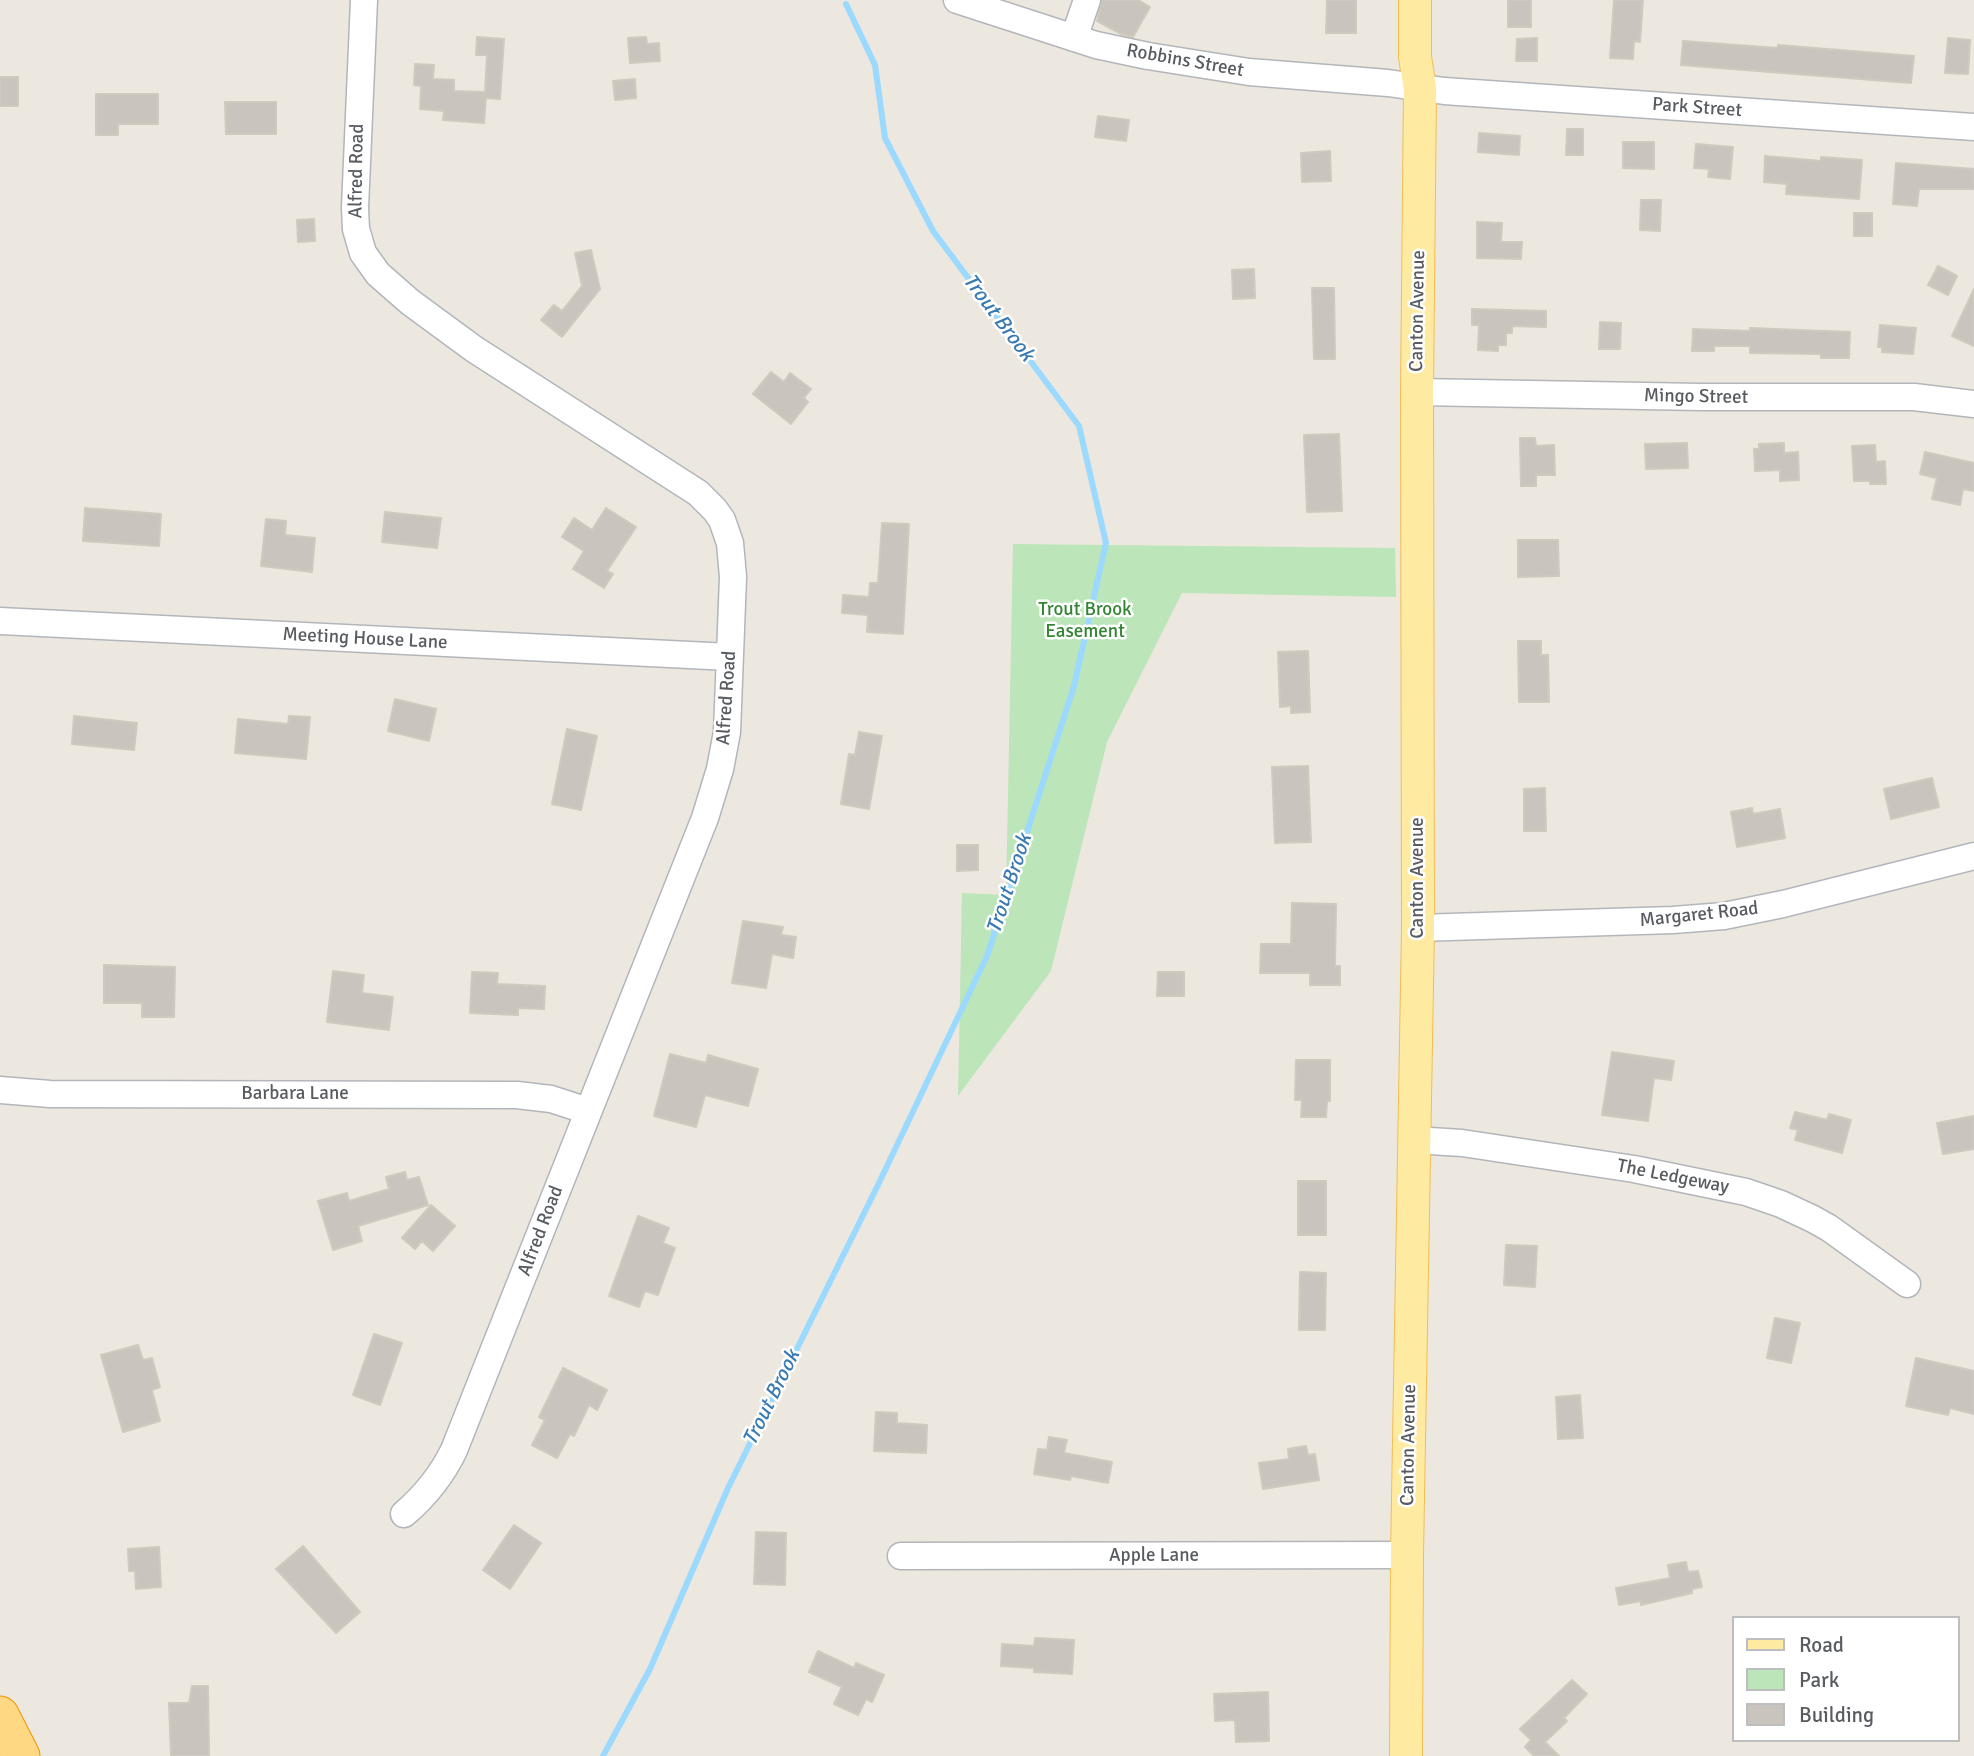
<!DOCTYPE html>
<html>
<head>
<meta charset="utf-8">
<style>
	body { margin:0 }
	#map { position:relative; width:1974px; height:1756px; overflow:hidden; background:#ece8df; font-family:Signika,sans-serif }
	canvas { display:block }
	.legend { position:absolute; left:1732px; top:1616px; width:228px; height:126px; box-sizing:border-box; background:#fff; border:2px solid #bcbec0; margin:0; padding:9px 12px; list-style:none; font-size:21px; color:#585c61 }
	.legend li { display:flex; align-items:center; gap:14px; height:35px }
	.legend b { width:35px; border:2px solid #bcbec0 }
</style>
</head>
<body>
<div id="map">
<canvas width="1974" height="1756"></canvas>
<ul class="legend">
<li><b style="height:9px;background:#ffeaa1"></b>Road</li>
<li><b style="height:19px;background:#bce5ba"></b>Park</li>
<li><b style="height:19px;background:#c9c5be"></b>Building</li>
</ul>
</div>
<script>
const ctx = document.querySelector('canvas').getContext('2d');
ctx.lineJoin = 'round';
function fill(path, color) { ctx.fillStyle = color; ctx.fill(path, 'evenodd'); }
function trace(path, color, width, dash) { ctx.strokeStyle = color; ctx.lineWidth = width; ctx.lineCap = dash ? 'butt' : 'round'; ctx.setLineDash(dash || []); ctx.stroke(path); }
function write(font, color, halo, rows, align = 'center') {
  ctx.font = font + ' Signika,sans-serif'; ctx.lineWidth = 5; ctx.setLineDash([]); ctx.textBaseline = 'middle'; ctx.strokeStyle = halo; ctx.fillStyle = color; for (const [text, x, y, turn = 0] of rows) {
    ctx.save(); ctx.translate(x, y); ctx.rotate((+turn || 0) * Math.PI / 180); ctx.textAlign = isNaN(turn) ? turn : align; if (halo) ctx.strokeText(text, 0, 0); ctx.fillText(text, 0, 0); ctx.restore();
  }
}
fill(new Path2D(`
	M1013,544l382,4 1,49 -214,-4 -75,149 -56,229 -93,125 4,-203 44,2z`), '#bce5ba');
trace(new Path2D(`
	M603,1756l47,-87 78,-181 150,-303 109,-229 87,-270 32,-143 -27,-117 -146,-195 -48,-93 -10,-73 -29,-61`), '#9cd9ff', 6);
const building = new Path2D(`
	M1102,0h36l12,7 -17,30 -12,-3 -24,-13z
	M1327,0h29v33h-30z
	M1508,0h23v27h-23z
	M1614,0h29l-3,42 -6,-1 -1,18 -23,-1z
	M477,37l27,2 -4,60 -14,-1 -2,25 -41,-3 1,-9 -24,-2 1,-23 -7,-1 1,-21 19,1 -1,14 21,1v11l31,1 2,-37h-11z
	M646,37l1,7 12,-1 1,18 -30,2 -2,-25z
	M1537,38v23h-21l1,-22z
	M1948,38l22,2 -2,34 -23,-1z
	M1683,41l95,7v-3l136,11 -3,27 -230,-18z
	M0,77h18v29h-18z
	M635,79l1,19 -21,2 -2,-19z
	M96,94h62v30h-40v11h-22z
	M225,102h51v32h-50z
	M1098,116l31,4 -3,21 -31,-4z
	M1567,129h16v26h-17z
	M1479,133l41,3 -1,19 -41,-3z
	M1623,142h31v27l-31,-1z
	M1696,144l37,3 -3,32 -22,-2 1,-8 -15,-1z
	M1330,151l1,30 -29,1 -1,-29z
	M1765,156l56,5v-4l41,3 -3,39 -73,-5 1,-10 -23,-2z
	M1896,163l78,6v20h-55l-2,17 -24,-2z
	M1641,200h20l-1,31 -20,-1z
	M1854,213h18v23h-18z
	M314,219l1,22 -17,1 -1,-22z
	M1477,222l25,1 -1,19h21l-1,17 -44,-1z
	M591,250l9,39 -38,48 -21,-17 13,-15 8,6 20,-25 -7,-33z
	M1938,266l19,10 -9,19 -20,-10z
	M1254,269l1,29 -22,1 -1,-29z
	M1312,288h22l1,71h-21z
	M1974,289v57l-22,-10z
	M1472,309l74,2v16l-34,-1v7h-6v12h-8v6l-20,-1 1,-25h-7z
	M1600,322l21,1 -1,26h-21z
	M1880,325l36,3 -3,26 -31,-2v-5h-4z
	M1750,328l100,4 -1,26h-28v-4l-71,-1v-7h-36v5h-22l1,-22 57,2z
	M771,372l13,10 6,-9 21,16 -7,9 4,4 -17,22 -38,-30z
	M1339,434l3,77 -35,1 -3,-77z
	M1520,438h15l1,8 18,-1 1,30h-19v11h-15z
	M1687,443l1,25 -42,1 -1,-25z
	M1784,443v10l14,-1 1,28 -19,1v-11l-25,1 -1,-22h5v-5z
	M1875,445l1,17 9,-1 1,23h-16v-3h-16l-2,-35z
	M1925,452l49,11v28l-11,-2 -3,16 -28,-6 5,-21 -17,-4z
	M85,508l76,6 -2,32 -76,-5z
	M606,508l30,19 -29,44 6,3 -9,14 -31,-19 11,-18 -22,-14 12,-19 18,12z
	M385,512l56,6 -4,30 -55,-6z
	M266,519l20,2 -1,14 30,3 -3,34 -51,-6z
	M882,523l27,1 -6,110 -36,-2 1,-17 -26,-2 1,-18 26,2 1,-14h8z
	M1518,540h40l1,36 -41,1z
	M1518,641h23v14h7l1,47h-30z
	M1308,651l2,61 -19,1v-7l-11,1 -2,-55z
	M395,699l41,10 -7,32 -41,-10z
	M74,716l63,7 -3,27 -62,-6z
	M289,716l21,1 -4,42 -71,-6 3,-34 50,5z
	M567,729l30,7 -16,74 -29,-6z
	M859,732l23,4 -13,73 -28,-5 8,-50 6,1z
	M1308,766l3,76 -36,1 -3,-76z
	M1932,778l7,29 -48,12 -7,-30z
	M1545,788l1,43h-22v-42z
	M1752,808l1,6 27,-5 5,29 -48,9 -6,-35z
	M957,845h21v25l-21,1z
	M1292,903l44,1 -1,62h5v19h-30v-12h-50l1,-29h30z
	M743,921l40,6 -2,8 15,2 -3,21 -21,-4 -6,34 -34,-5z
	M104,965l71,2 -1,50h-32v-14h-38z
	M333,971l31,4 -2,18 31,4 -4,33 -62,-8z
	M472,972l26,1 -1,11 48,2 -1,23 -26,-1v7l-48,-2z
	M1158,972h26v24h-27z
	M1612,1052l62,9 -3,19 -17,-2 -6,43 -46,-6z
	M670,1054l36,9 2,-8 50,14 -10,37 -43,-11 -9,32 -42,-11z
	M1296,1060h34v41h-3l-1,16h-25l1,-17h-7z
	M1795,1112l32,8 2,-6 22,6 -9,33 -47,-13 3,-10 -8,-2z
	M1974,1116v33l-31,5 -6,-31z
	M405,1172l2,8 12,-3 9,28 -70,21 4,15 -29,9 -15,-49 29,-8 2,8 40,-12 -3,-12z
	M1298,1181h28v54h-28z
	M431,1205l24,21 -22,25 -11,-10 -7,8 -13,-11z
	M638,1216l31,12 -6,15 12,5 -17,47 -13,-4 -6,16 -30,-11z
	M1506,1245l31,1 -2,41 -31,-2z
	M1300,1272l26,1 -1,57h-26z
	M1775,1318l25,5 -9,40 -24,-5z
	M374,1334l28,9 -22,62 -27,-10z
	M138,1345l5,15 9,-2 8,29 -8,3 8,31 -37,11 -22,-77z
	M1916,1358l58,13v43l-24,-6 -2,7 -42,-9z
	M563,1368l44,22 -10,20 -8,-5 -15,31 -4,-2 -13,24 -25,-13 13,-25 -6,-3z
	M1580,1395l3,43 -25,1 -2,-42z
	M876,1412l21,1v10l30,2 -1,28 -52,-2z
	M1049,1437l18,3 -3,13 48,9 -4,21 -37,-7 -1,4 -36,-6 4,-25 9,1z
	M1306,1446l2,9 7,-1 4,26 -56,9 -4,-26 30,-4 -1,-10z
	M514,1525l27,18 -31,46 -27,-19z
	M756,1532l30,1 -1,52 -31,-1z
	M303,1546l57,66 -24,21 -60,-64z
	M159,1547l2,40 -25,2 -1,-18h-6l-1,-22z
	M1686,1562l2,10 10,-1 4,16 -10,2v4l-51,12v-4l-22,4 -3,-17 54,-10 -2,-13z
	M1035,1638l39,2 -2,34 -38,-2v-4l-33,-2 1,-22 32,2z
	M818,1651l36,17 2,-5 28,12 -12,27 -6,-3 -8,16 -24,-11 8,-17 -33,-15z
	M1572,1680l15,14 -23,24 3,3 -22,21 14,14h-25l-9,-9 6,-7 -11,-11z
	M192,1686h16l1,70h-38l-2,-53h20z
	M1268,1692l1,49 -33,1 -1,-22 -20,1 -1,-27z`);
fill(building, '#c9c5be');
trace(building, '#d0c9bd', 2);
const minor = new Path2D(`
	M364,0l-9,208 1,21 7,24 15,21 32,28 64,47 224,144 17,17 7,10 8,23 3,34 -6,155 -7,37 -15,49 -251,632c-12,25 -29,46 -50,64
	M957,0l139,45 52,11 101,16 139,11 56,8 530,36
	M1074,38l13,-38
	M1417,392l284,5h213l60,7
	M0,621l730,36
	M1418,928l255,-8 51,-4 59,-12 191,-48
	M0,1090l50,4 467,1 34,4 37,12
	M1414,1140l48,3 172,26 112,23 35,12 32,15 16,9 78,56
	M901,1556l506,-1`);
const major = new Path2D(`
	M1406,1756l1,-201 11,-627 -1,-536 3,-303 -5,-32v-57`);
const highway = new Path2D(`
	M0,1715l21,41`);
trace(minor, '#b2b6bb', 29);
trace(major, '#f4bd50', 34);
trace(highway, '#eb9400', 39);
trace(minor, '#fff', 26);
trace(major, '#ffeaa1', 32);
trace(highway, '#ffd883', 37);
write('19px', '#585c61', '#fff', [
	["Robbins Street",1185,61,10],
	["Park Street",1697,108,4],
	["Alfred Road",357,171,-89],
	["Canton Avenue",1418,311,-89],
	["Mingo Street",1696,397,1],
	["Meeting House Lane",365,639,3],
	["Alfred Road",727,698,-86],
	["Canton Avenue",1418,878,-90],
	["Margaret Road",1699,915,-6],
	["Barbara Lane",295,1094],
	["The Ledgeway",1673,1177,11],
	["Alfred Road",541,1231,-69],
	["Canton Avenue",1409,1445,-89],
	["Apple Lane",1154,1556]
]);
write('19px', '#338532', '#fff', [
	["Trout Brook",1085,610],
	["Easement",1085,632]
]);
write('italic 21px', '#397ab2', '#fff', [
	["Trout Brook",998,318,53],
	["Trout Brook",1010,884,-72],
	["Trout Brook",772,1398,-64]
]);
</script>
</body>
</html>
